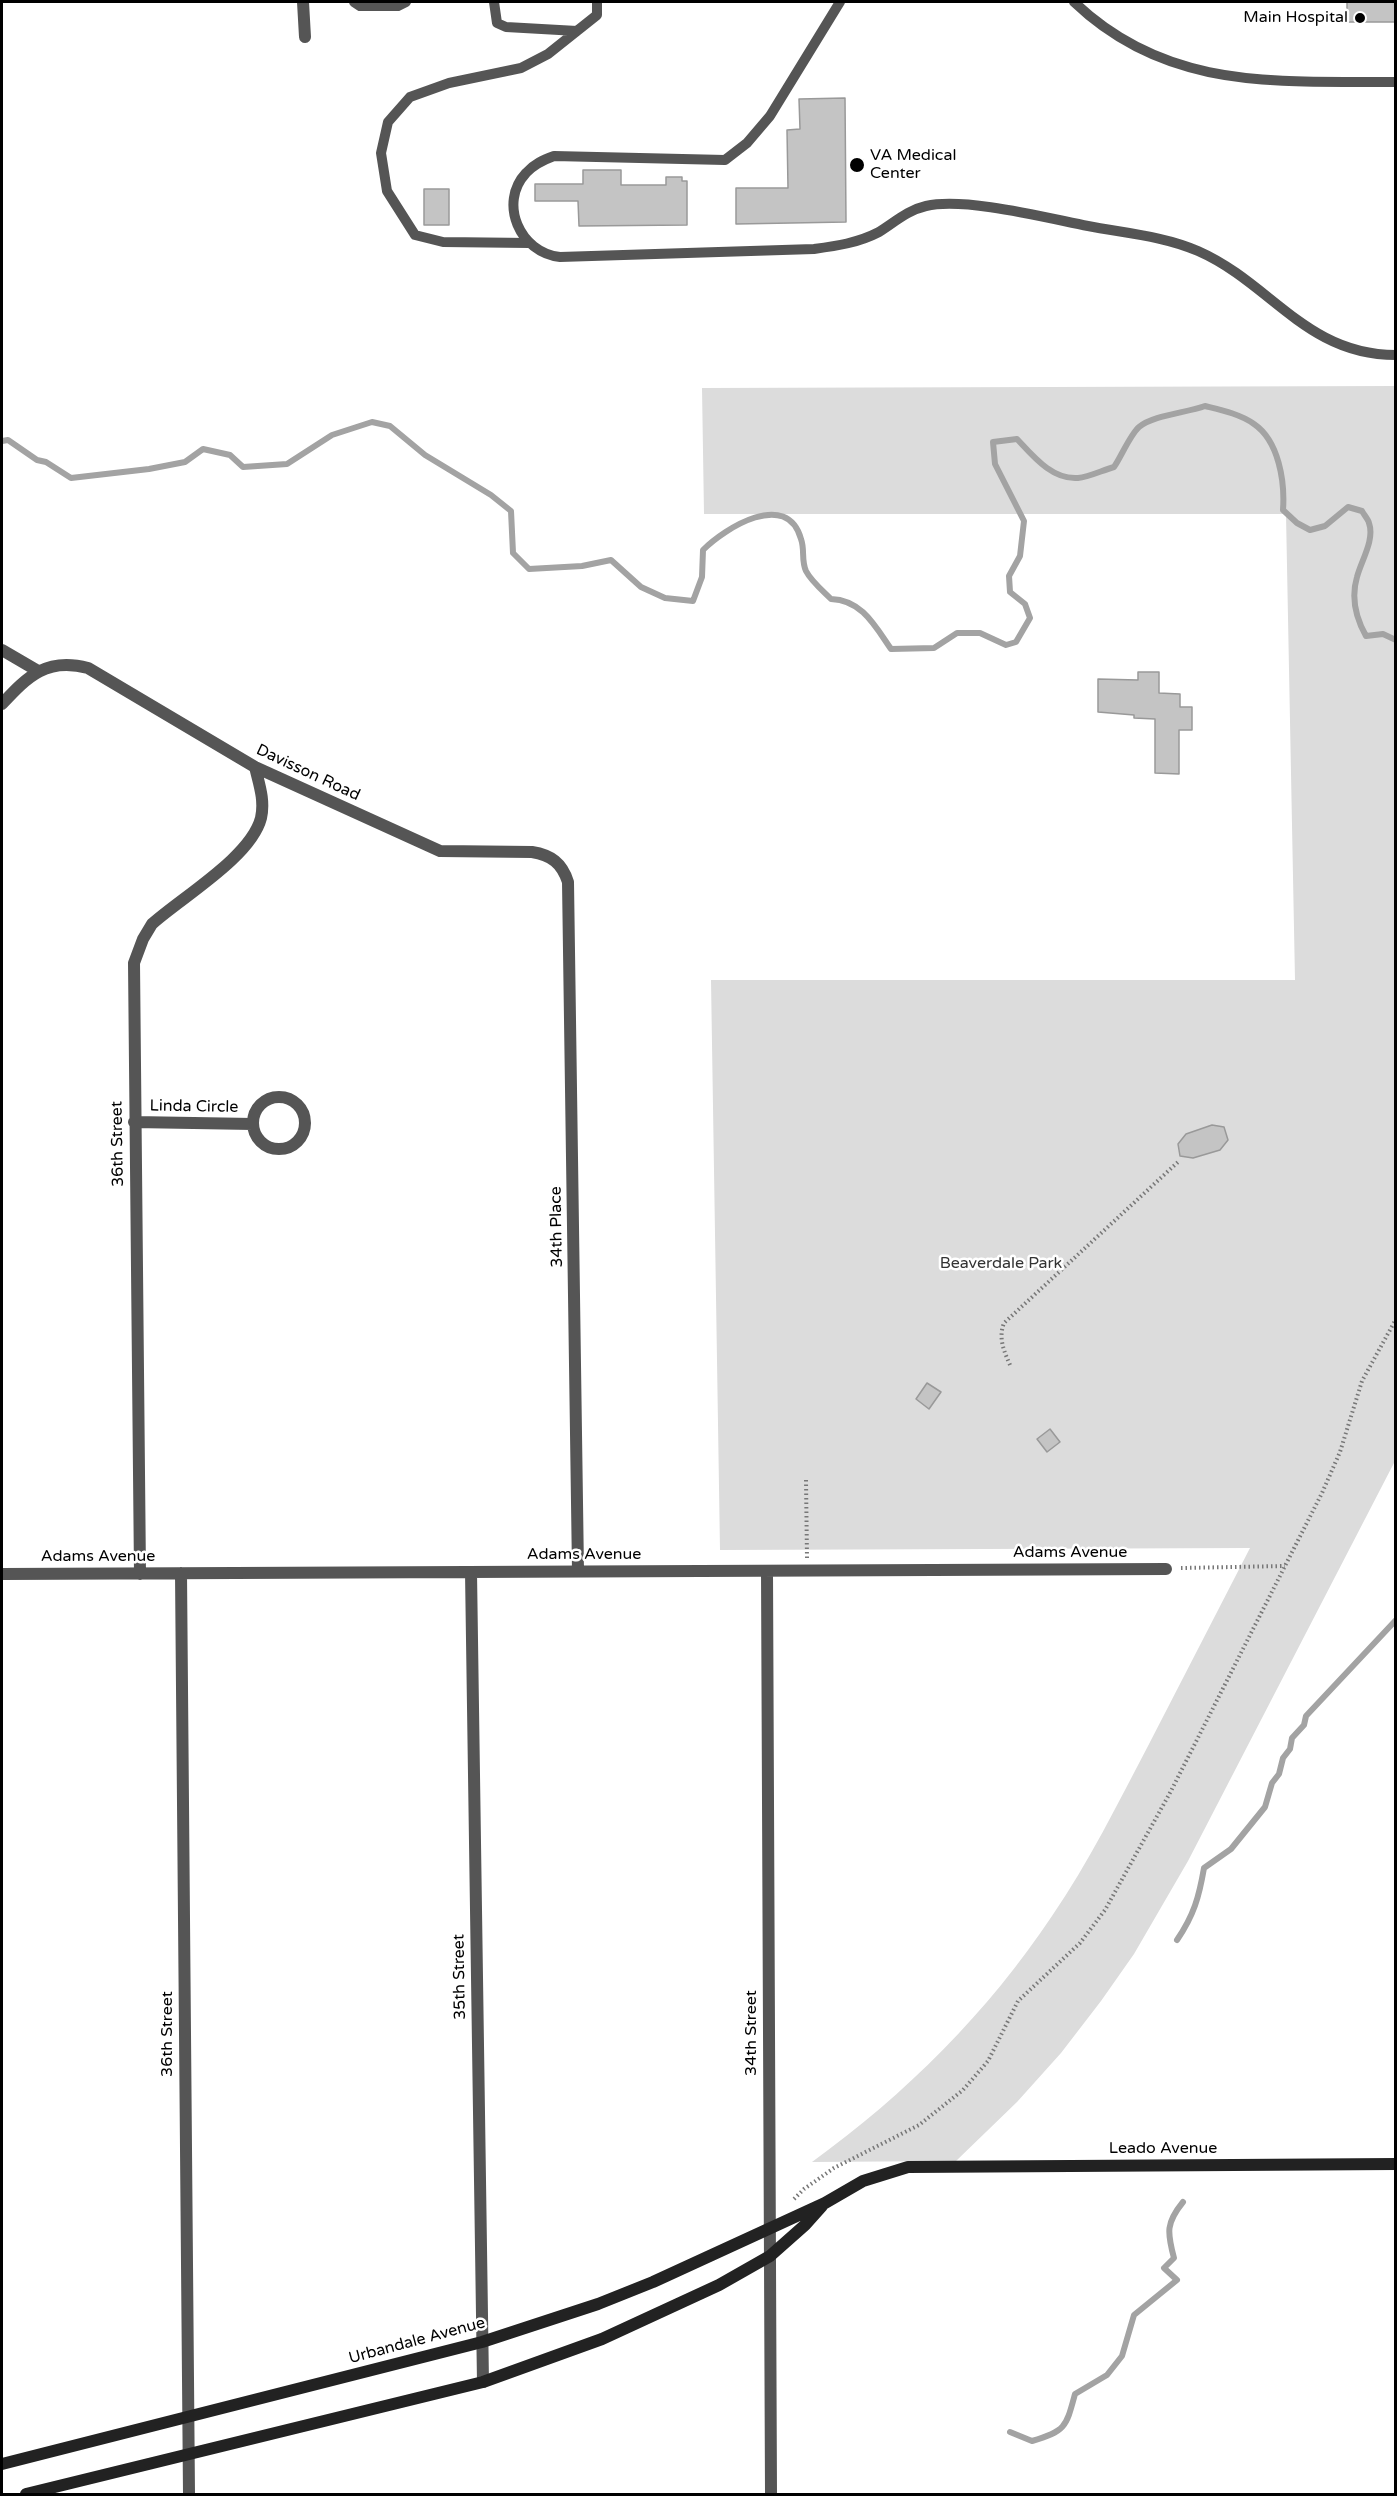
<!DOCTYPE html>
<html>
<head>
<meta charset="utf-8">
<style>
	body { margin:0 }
	#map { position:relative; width:1397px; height:2496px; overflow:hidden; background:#fff; font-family:"Varela Round",sans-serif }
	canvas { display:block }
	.frame { position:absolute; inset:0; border:3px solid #000; pointer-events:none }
</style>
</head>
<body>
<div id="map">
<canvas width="1397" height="2496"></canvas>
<div class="frame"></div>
</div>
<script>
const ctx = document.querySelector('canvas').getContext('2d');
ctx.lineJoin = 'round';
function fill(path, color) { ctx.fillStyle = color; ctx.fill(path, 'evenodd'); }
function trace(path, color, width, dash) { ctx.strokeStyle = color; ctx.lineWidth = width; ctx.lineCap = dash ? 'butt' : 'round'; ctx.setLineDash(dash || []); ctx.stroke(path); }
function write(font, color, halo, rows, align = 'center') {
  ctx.font = font + ' "Varela Round",sans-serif'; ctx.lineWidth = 5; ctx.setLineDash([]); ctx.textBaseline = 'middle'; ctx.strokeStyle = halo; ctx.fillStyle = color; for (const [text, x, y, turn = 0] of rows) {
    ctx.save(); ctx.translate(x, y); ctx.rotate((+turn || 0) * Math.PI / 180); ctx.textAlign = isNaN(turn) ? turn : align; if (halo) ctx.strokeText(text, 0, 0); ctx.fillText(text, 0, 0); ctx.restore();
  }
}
fill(new Path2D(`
	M1395,386v1075l-207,400 -54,93 -33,47 -40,52 -44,49 -61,59 -144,1c94,-68 176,-150 240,-246 37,-54 66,-113 96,-170 34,-66 68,-132 102,-198l-530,2 -9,-570h584l-9,-466h-582l-2,-126z`), '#dcdcdc');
trace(new Path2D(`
	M2,441l6,-1 29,20 9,2 25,16 78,-9 36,-7 18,-13 27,6 13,12 44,-3 45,-29 40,-13 18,4 35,29 66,40 20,16 2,42 16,16 53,-3 29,-6 30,27 24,11 28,3 9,-24 1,-27c22,-22 84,-61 98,-11 4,11 0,21 5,32 5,10 17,20 25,28 31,1 44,27 60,50l43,-1 23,-15h23l26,12 10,-3 14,-24 -5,-14 -15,-12 -1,-16 11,-20 4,-35 -29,-57 -2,-22 24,-3c16,17 35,41 61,39 11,-1 25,-8 36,-11 7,-10 16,-32 25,-40 14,-12 47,-14 66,-21 16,4 35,8 49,18 25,17 31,58 29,86l14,13 13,7 15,-4 23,-19 14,4c2,4 6,8 7,12 6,17 -8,38 -12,54 -6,20 -1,41 9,59l17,-2 13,6
	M1177,1940c17,-25 22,-43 27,-72l27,-19 34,-42 7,-24 7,-9 4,-16 7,-9 2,-11 12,-13 2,-9 90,-96
	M1010,2432l22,9c34,-10 34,-14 43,-47l32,-19 15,-19 12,-41 43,-35 -13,-12 10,-10c-7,-26 -8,-35 9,-56`), '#a3a3a3', 6);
const building = new Path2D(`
	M1347,2h48v20h-48z
	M845,98l1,124 -110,2v-36h52l-1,-58 13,-1 -1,-30z
	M583,170h38v15h45v-8h16v4h5v44l-108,1 -1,-25h-43v-17h48z
	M424,189h25v36h-25z
	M1138,672h21v21l21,1v13h12v23h-13v44l-24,-1v-54l-21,-1v-3l-36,-3v-33l40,1z
	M1212,1125l12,2 4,13 -8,10 -27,8 -13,-2 -2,-12 8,-10z
	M927,1383l14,9 -12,17 -13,-10z
	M1050,1429l10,13 -13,10 -10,-13z`);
fill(building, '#c4c4c4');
trace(building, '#999', 1.5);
trace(new Path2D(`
	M1010,1365c-6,-14 -12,-27 -6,-42l174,-161
	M806,1480l1,78
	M1181,1568l104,-2
	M794,2199l10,-10 30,-21 85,-43 44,-35 25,-29 30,-60 62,-58 25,-33 66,-119 151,-298 18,-41 22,-71 34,-62`), '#777', 4, [1.5, 3]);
trace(new Path2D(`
	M354,2l6,4h38l8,-4
	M494,2l3,21 9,4 71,4
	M840,2l-70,114 -23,27 -22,17 -171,-4c-11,4 -20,8 -28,17 -28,30 -6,80 34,84l254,-8c22,-3 44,-6 65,-17 16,-10 29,-22 47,-26 39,-9 121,12 162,20 36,7 76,10 110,25 73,32 108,104 198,104
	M1074,2c93,89 202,79 322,80
	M529,243l-86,-1 -28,-7 -28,-44 -6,-38 7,-31 22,-25 39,-14 72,-15 27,-14 49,-39v-13`), '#555', 10);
trace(new Path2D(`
	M303,2l2,35
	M2,650l36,21
	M2,704c26,-28 45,-47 86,-36l167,99 185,84 92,1c19,3 30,11 36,30l10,689
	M253 1123a26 26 0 1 1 52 0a26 26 0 1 1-52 0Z
	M134,1122l119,2
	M767,1571l4,923
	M471,1572l12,810
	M181,1573l8,921
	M2,1574l1164,-5
	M140,1574l-6,-611 9,-24 9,-15c30,-27 99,-67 109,-106 4,-18 -2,-34 -6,-51`), '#555', 12);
trace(new Path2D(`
	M2,2464l480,-122 116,-38 55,-22 172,-79 38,-22 45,-14 488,-3
	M26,2494l457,-112 119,-43 117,-54 51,-29 35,-31 17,-19`), '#222', 12);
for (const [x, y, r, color] of [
	[1360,18,6,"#000"],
	[857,165,8,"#000"]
]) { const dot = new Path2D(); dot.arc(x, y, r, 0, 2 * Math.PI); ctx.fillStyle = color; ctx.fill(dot); trace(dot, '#fff', 2); }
write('16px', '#000', '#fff', [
	["Main Hospital",1348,18],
	["VA Medical",870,156,"left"],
	["Center",870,174,"left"]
], 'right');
write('16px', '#000', '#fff', [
	["Davisson Road",308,773,25],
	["Linda Circle",194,1107,1],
	["36th Street",118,1144,-91],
	["34th Place",557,1227,-91],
	["Adams Avenue",1070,1553],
	["Adams Avenue",584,1555],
	["Adams Avenue",98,1557],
	["35th Street",460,1977,-91],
	["34th Street",752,2033,-90],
	["36th Street",168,2034,-90],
	["Leado Avenue",1163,2149],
	["Urbandale Avenue",417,2341,-15]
]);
write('16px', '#333', '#fff', [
	["Beaverdale Park",1001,1264]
]);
</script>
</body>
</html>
